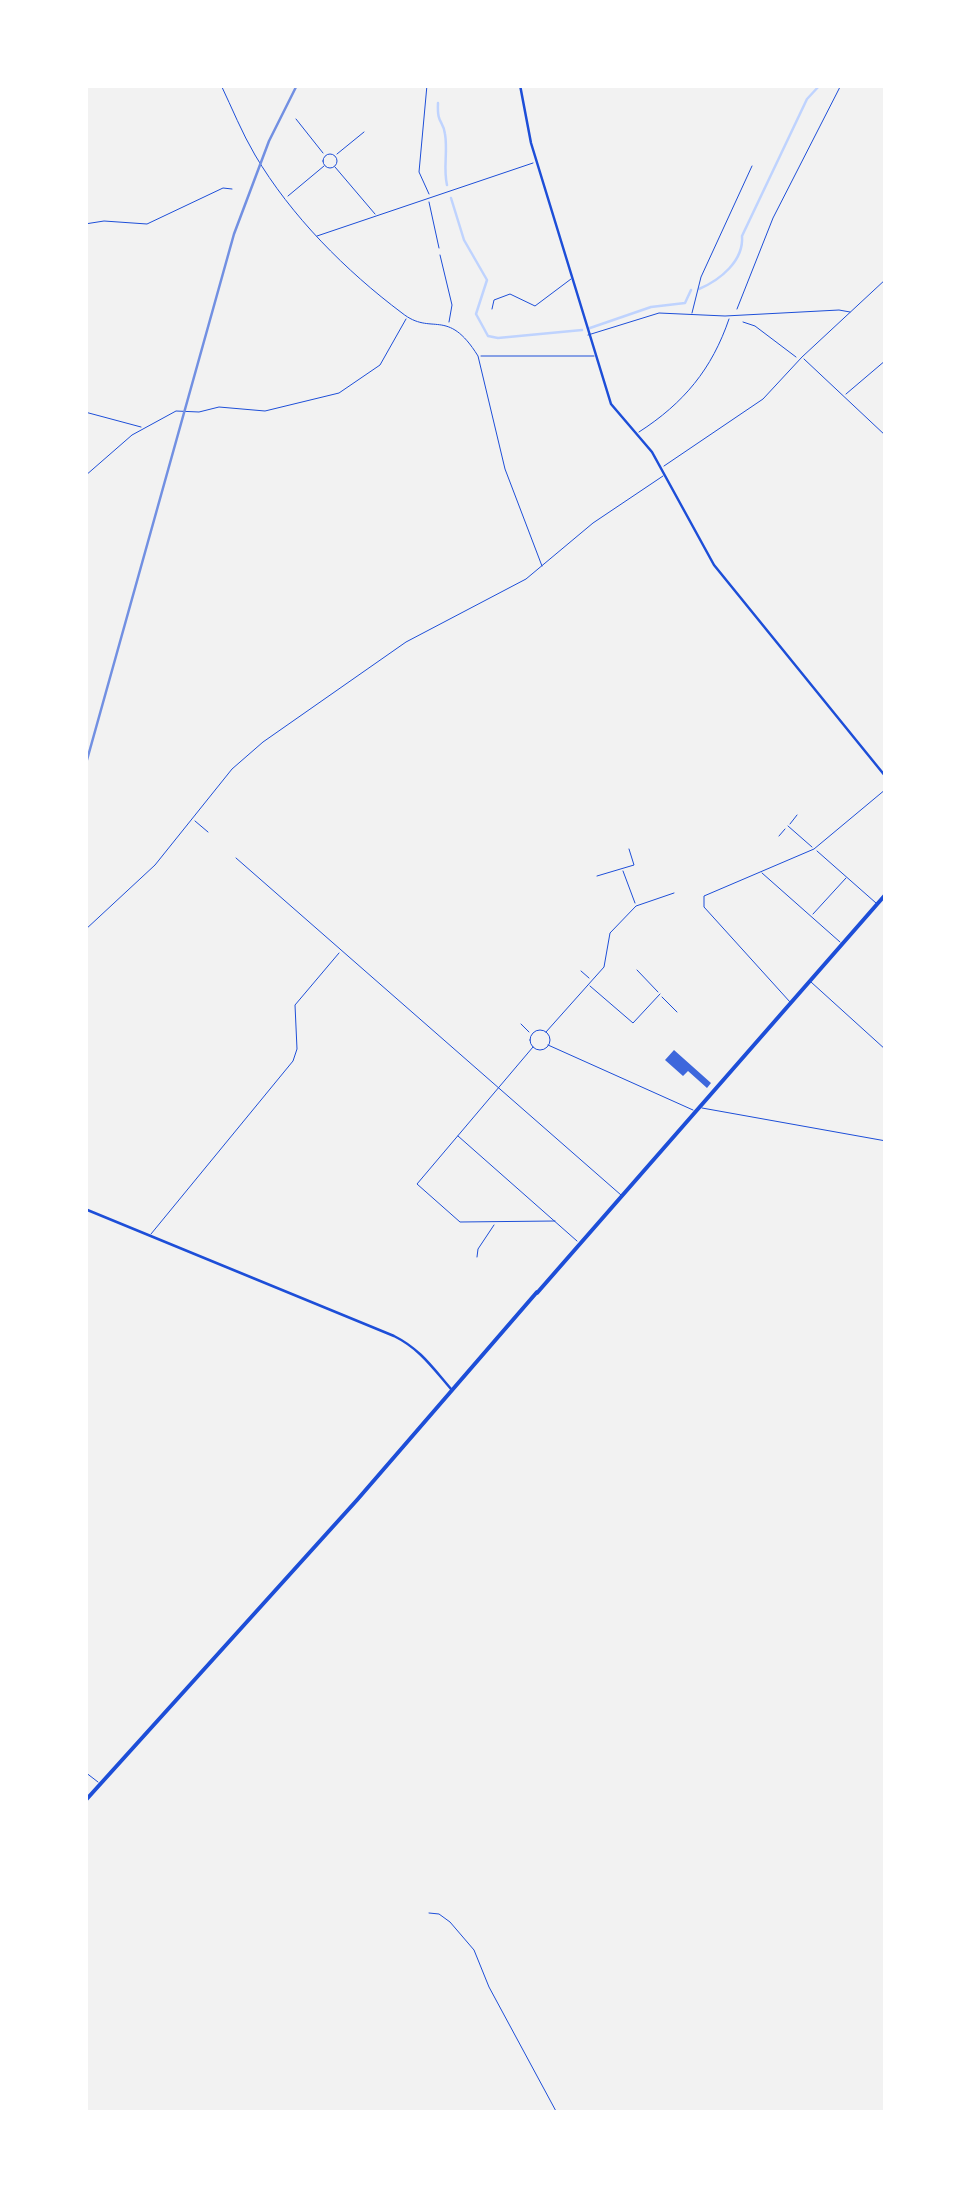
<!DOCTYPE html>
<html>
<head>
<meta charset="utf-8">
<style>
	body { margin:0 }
	#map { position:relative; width:971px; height:2198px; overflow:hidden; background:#f2f2f2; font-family:"Space Grotesk",sans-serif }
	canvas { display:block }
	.frame { position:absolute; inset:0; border:88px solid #fff; pointer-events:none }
</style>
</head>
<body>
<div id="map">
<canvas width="971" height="2198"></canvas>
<div class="frame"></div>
</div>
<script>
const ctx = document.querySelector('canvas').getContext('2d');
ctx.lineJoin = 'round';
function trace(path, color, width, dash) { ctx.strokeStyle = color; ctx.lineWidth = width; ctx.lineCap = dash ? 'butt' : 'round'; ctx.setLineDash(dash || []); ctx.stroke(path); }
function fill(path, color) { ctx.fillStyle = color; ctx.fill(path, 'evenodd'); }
trace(new Path2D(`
	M438,103c-1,22 5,16 7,31 3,18 -2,34 2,51
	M451,198l13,42 23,40 -11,34 12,22 10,2 84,-8
	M699,289c21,-9 45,-28 43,-53l65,-137 13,-14
	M590,328l61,-21 34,-4 6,-13`), '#bfd3fe', 2.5);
fill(new Path2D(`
	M674,1050l37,33 -4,5 -19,-17 -5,5 -18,-16z`), '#3d67dc');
trace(new Path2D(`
	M85,224l19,-3 43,3 76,-36 9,1
	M440,255l12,50 -3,17
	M737,309l36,-91 68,-133
	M743,322l12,4 41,31
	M429,1913l10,1 11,8 24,28 15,37 68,126`), '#1d4ed8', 1);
trace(new Path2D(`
	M692,313l9,-36 51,-111`), '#1d4ed8', 1);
trace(new Path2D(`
	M221,85c11,23 21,48 34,70 36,61 91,116 147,158 30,24 45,-7 76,43l27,113 37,97
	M427,85l-8,87 10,22
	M296,119l27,34
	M323 161a7 7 0 1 1 14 0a7 7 0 1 1-14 0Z
	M337,154l27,-22
	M335,167l40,47
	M288,196l36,-30
	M429,202l10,46
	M317,236l216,-73
	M492,309l2,-9 16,-6 25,12 36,-27
	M588,335l71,-22 66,3 114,-6 11,2
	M481,356h113
	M804,359l82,77
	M846,394l40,-34
	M85,412l56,15
	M639,432c45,-29 73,-63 90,-113
	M664,466l99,-67 39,-42 84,-78
	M85,476l47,-41 44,-24 23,1 20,-5 46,4 74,-18 41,-28 26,-46
	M195,821l13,11
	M790,824l7,-9
	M788,826l24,21
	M779,836l6,-7
	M817,851l59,52
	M236,858l385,337
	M623,871l12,32
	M762,873l78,69
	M597,876l37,-11 -5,-16
	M813,914l33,-36
	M85,930l70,-65 77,-96 31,-27 143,-100 120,-63 67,-56 70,-47
	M637,970l21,22
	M581,971l8,7
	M811,982l75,68
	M590,986l43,37 27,-29
	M662,997l15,15
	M790,1002l-86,-95v-11l110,-47 72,-60
	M521,1024l8,8
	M530 1040a10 10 0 1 1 20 0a10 10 0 1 1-20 0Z
	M546,1032l58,-65 6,-34 26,-27 38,-13
	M548,1045l145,65
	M533,1047l-116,137 43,38 95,-1
	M702,1108l184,33
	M458,1136l119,105
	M151,1234l142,-173 4,-12 -2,-44 44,-52
	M477,1257l1,-8 16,-24
	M85,1772l13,10`), '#1d4ed8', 1);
trace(new Path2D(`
	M520,85l11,58 80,261 41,48 62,113 172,212
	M85,1209l309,127c26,13 38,31 57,53`), '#1d4ed8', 2.5);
trace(new Path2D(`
	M537,1293l349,-399
	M85,1801l272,-301 180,-208`), '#1d4ed8', 4);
trace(new Path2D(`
	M85,767l149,-533 35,-93 28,-56`), '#7290e2', 2.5);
</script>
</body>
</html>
